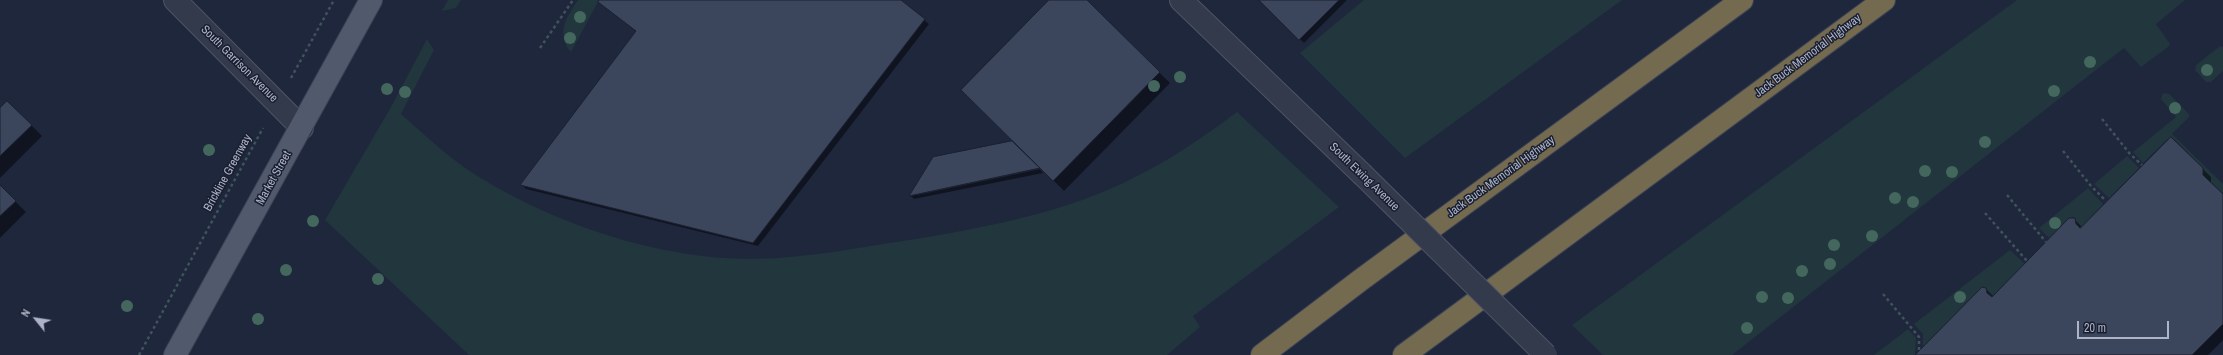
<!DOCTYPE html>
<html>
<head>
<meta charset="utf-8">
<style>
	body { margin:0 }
	#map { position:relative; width:2223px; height:355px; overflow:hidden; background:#1f273c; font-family:"Archivo Narrow",sans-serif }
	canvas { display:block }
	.north { position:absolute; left:16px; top:299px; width:40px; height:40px; -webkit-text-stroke:3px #191f30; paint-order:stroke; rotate:300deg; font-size:11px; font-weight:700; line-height:16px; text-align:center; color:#aeb4c8 }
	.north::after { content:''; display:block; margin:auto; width:14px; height:18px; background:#aeb4c8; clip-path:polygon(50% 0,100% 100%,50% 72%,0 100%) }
	.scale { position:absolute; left:2077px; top:321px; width:92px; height:18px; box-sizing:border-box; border:2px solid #aeb4c8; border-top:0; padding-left:5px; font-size:12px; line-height:14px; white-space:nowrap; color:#aeb4c8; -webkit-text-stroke:3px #191f30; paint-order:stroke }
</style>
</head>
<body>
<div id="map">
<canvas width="2223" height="355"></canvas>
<div class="north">N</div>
<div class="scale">20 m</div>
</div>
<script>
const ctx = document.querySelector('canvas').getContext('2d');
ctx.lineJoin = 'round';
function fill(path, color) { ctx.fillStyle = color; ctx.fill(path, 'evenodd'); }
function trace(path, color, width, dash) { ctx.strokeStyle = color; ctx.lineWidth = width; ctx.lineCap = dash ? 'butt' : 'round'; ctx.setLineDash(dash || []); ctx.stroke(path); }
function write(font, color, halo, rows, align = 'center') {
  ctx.font = font + ' "Archivo Narrow",sans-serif'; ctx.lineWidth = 3; ctx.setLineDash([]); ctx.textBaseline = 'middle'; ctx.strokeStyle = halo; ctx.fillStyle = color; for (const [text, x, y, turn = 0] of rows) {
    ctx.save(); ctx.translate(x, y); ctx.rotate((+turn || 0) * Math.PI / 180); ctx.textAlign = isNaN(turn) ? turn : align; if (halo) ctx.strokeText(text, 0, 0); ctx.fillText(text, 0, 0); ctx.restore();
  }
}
fill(new Path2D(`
	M448,0h13l-5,8 -14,3z
	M578,0h21l-28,52c-16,-18 -4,-36 7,-52z
	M1364,0h258l-217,158 -105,-105z
	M2017,0h168l-29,24 14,20 -2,3 -27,20 -17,-19 -392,307h-129l-31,-30z
	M427,39l7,11 -33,64c25,22 50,46 78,63 78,48 183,83 275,82 55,-1 108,-12 162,-20 64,-11 130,-23 189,-48 48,-20 91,-48 132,-79l102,95 -146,109 7,11 -33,28h-698l-144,-135 66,-113z
	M2220,46l3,1v24l-12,11h-5l-11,-12 1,-5z
	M2163,93l6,1 20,20v3l-17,17 51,50v10l-20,-19v-7l-29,-29h-6l-25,24 -10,-11 43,-35 -15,-18z
	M2127,156l12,12 -30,30 -15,-14z
	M2088,188l15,16 -23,24 -4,-4 -1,-6 -3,-1 -23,21 -10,-10z
	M2010,250l15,14 -33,33 -5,-4 -1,-5h-4l-59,59v-13l-9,-10z
	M1908,329l8,9 -1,17h-41z`), '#21363d');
fill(new Path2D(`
	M600,0h299l30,24 -171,222 -232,-57 -4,-4 115,-154z
	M1051,0h35l84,83 -106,108 -44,-44 -103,46v2l123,-26 3,4 -129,26 -4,-4 24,-37 80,-17z
	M1260,0h87l-43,43z
	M0,109l31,16 11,11 -42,42z
	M2171,138l40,39v7l12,11v145l-15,15h-291l69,-66 8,8 80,-78 8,8z
	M0,186l26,26 -26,26z`), '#0007');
const building = new Path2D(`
	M599,0h302l24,19 -172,224 -233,-58 116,-154 -38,-29z
	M1049,0h38l73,72 -107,109 -92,-91z
	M1259,0h80l-40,40z
	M7,101l25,24 -32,31v-48z
	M2171,137l32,31v7l20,19v130l-31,31h-277l67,-68 4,1 1,5 5,4 77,-79h6l1,6 4,4z
	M1012,141l28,27 -131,28 24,-39z
	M0,185l16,16 -16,15z`);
fill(building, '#3b455b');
trace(building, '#1b2132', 1);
const minor = new Path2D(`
	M175,0l127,128
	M1181,0l181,174`);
const primary = new Path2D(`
	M175,355l196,-355`);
const motorway = new Path2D(`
	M1262,355l100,-76 380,-279
	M1404,355l480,-355`);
trace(minor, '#4e5466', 24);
trace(primary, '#3d4355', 24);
trace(motorway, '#3b4153', 24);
trace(new Path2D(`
	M540,48l33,-48
	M291,78l43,-78
	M2102,119l28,35 12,11
	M2063,151l28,35 15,15
	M2007,195l39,47
	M1985,213l42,48
	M1883,294l36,43v15
	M139,355l124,-227`), '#3f535a', 2.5, [3, 3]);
trace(minor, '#333a4c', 22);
trace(primary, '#51596c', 22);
trace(motorway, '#736a50', 22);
const minorBridge = new Path2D(`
	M1362,174l184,181`);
trace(minorBridge, '#4e5466', 24, []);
trace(minorBridge, '#333a4c', 22);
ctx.fillStyle = '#44675d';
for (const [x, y] of [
	[580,17],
	[570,38],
	[2090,62],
	[2207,70],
	[1180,77],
	[1154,86],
	[387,89],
	[2054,91],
	[405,92],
	[2175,108],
	[1985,142],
	[209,150],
	[1925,171],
	[1952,172],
	[1895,198],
	[1913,202],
	[313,221],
	[2055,223],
	[1872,236],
	[1834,245],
	[1830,264],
	[286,270],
	[1802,271],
	[378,279],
	[1762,297],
	[1960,297],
	[1788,298],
	[127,306],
	[258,319],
	[1747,328]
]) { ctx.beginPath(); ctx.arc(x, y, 6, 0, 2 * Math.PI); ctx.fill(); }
write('12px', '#aeb4c8', '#191f30', [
	["Jack Buck Memorial Highway",1808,56,-37],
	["South Garrison Avenue",239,64,45],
	["Brickline Greenway",228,173,-61],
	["South Ewing Avenue",1364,177,44],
	["Jack Buck Memorial Highway",1501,177,-36],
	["Market Street",274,178,-61]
]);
</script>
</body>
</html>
